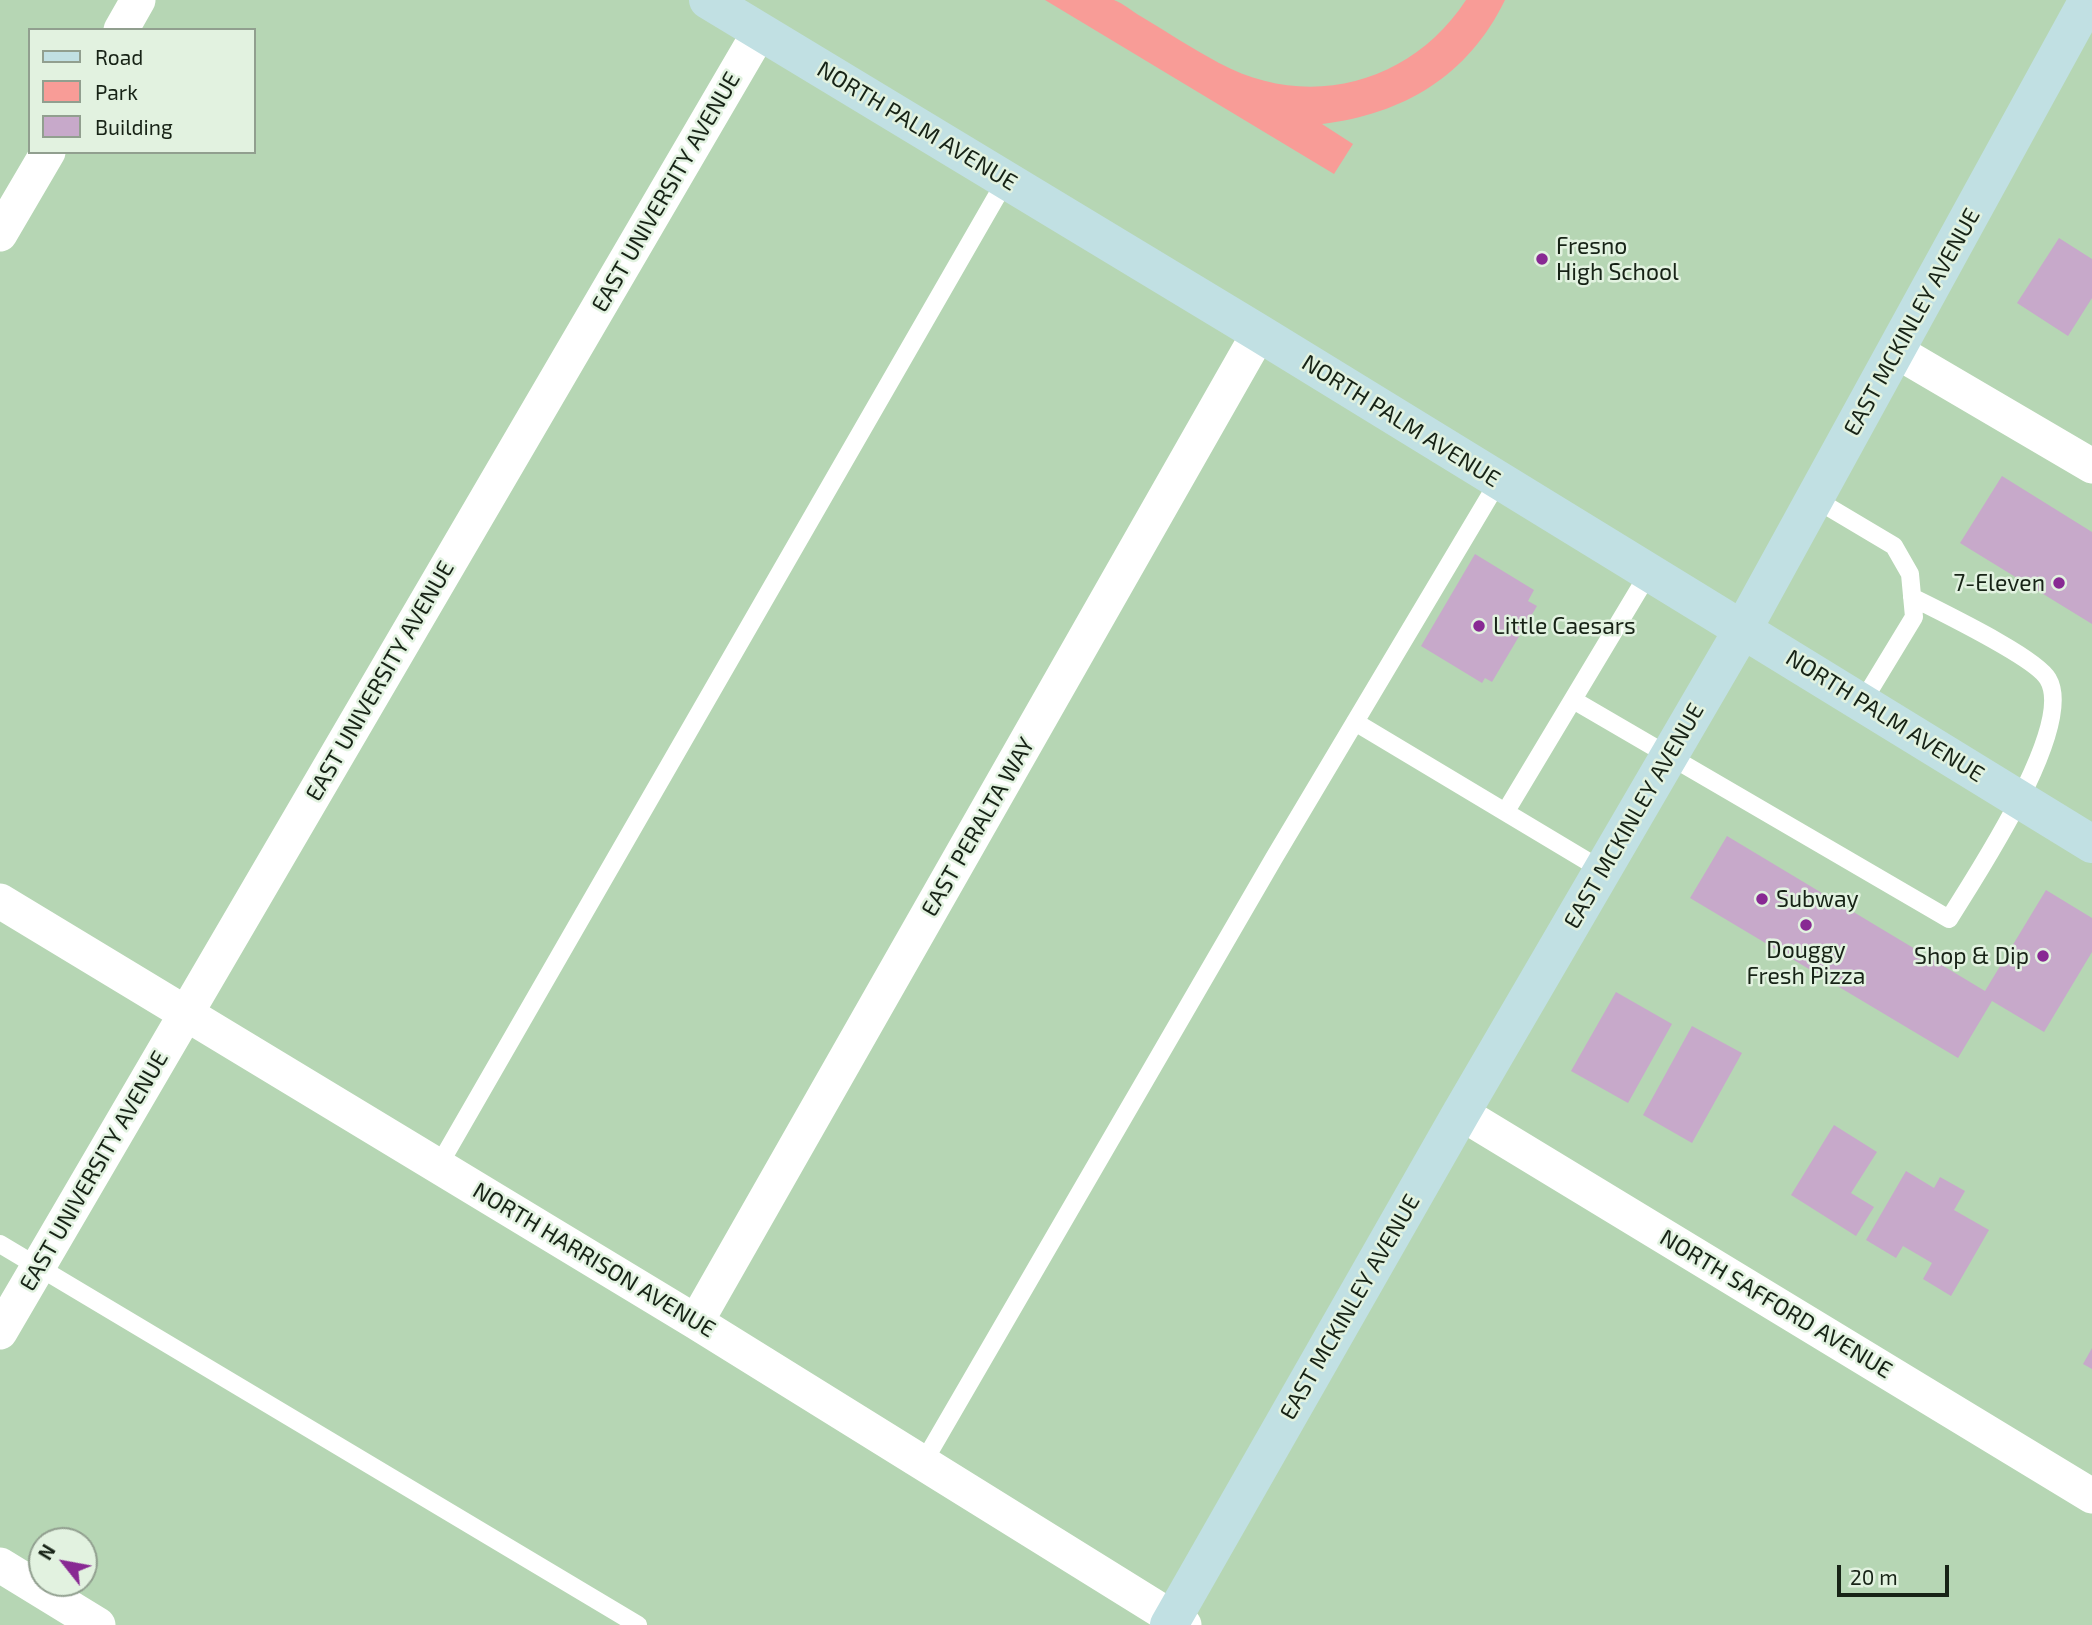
<!DOCTYPE html>
<html>
<head>
<meta charset="utf-8">
<style>
	body { margin:0 }
	#map { position:relative; width:2092px; height:1625px; overflow:hidden; background:#b6d6b4; font-family:"Exo 2",sans-serif }
	canvas { display:block }
	.legend { position:absolute; left:28px; top:28px; width:228px; height:126px; box-sizing:border-box; background:#e2f2e0; border:2px solid #919f8f; margin:0; padding:9px 12px; list-style:none; font-size:21px; color:#172316 }
	.legend li { display:flex; align-items:center; gap:14px; height:35px }
	.legend b { width:35px; border:2px solid #919f8f }
	.north { position:absolute; left:28px; top:1527px; width:70px; height:70px; box-sizing:border-box; background:#e2f2e0; border:2px solid #919f8f; border-radius:50%; rotate:301deg; font-size:19px; font-weight:700; line-height:28px; text-align:center; color:#172316 }
	.north::after { content:''; display:block; margin:auto; width:24px; height:32px; background:#882993; clip-path:polygon(50% 0,100% 100%,50% 72%,0 100%) }
	.scale { position:absolute; left:1837px; top:1565px; width:112px; height:32px; box-sizing:border-box; border:4px solid #172316; border-top:0; padding-left:9px; font-size:21px; line-height:24px; white-space:nowrap; color:#172316; -webkit-text-stroke:5px #e2f2e0; paint-order:stroke }
</style>
</head>
<body>
<div id="map">
<canvas width="2092" height="1625"></canvas>
<ul class="legend">
<li><b style="height:9px;background:#c1e0e3"></b>Road</li>
<li><b style="height:19px;background:#f89c97"></b>Park</li>
<li><b style="height:19px;background:#c7a9ca"></b>Building</li>
</ul>
<div class="north">N</div>
<div class="scale">20 m</div>
</div>
<script>
const ctx = document.querySelector('canvas').getContext('2d');
ctx.lineJoin = 'round';
function fill(path, color) { ctx.fillStyle = color; ctx.fill(path, 'evenodd'); }
function trace(path, color, width, dash) { ctx.strokeStyle = color; ctx.lineWidth = width; ctx.lineCap = dash ? 'butt' : 'round'; ctx.setLineDash(dash || []); ctx.stroke(path); }
function write(font, color, halo, rows, align = 'center') {
  ctx.font = font + ' "Exo 2",sans-serif'; ctx.lineWidth = 5; ctx.setLineDash([]); ctx.textBaseline = 'middle'; ctx.strokeStyle = halo; ctx.fillStyle = color; for (const [text, x, y, turn = 0] of rows) {
    ctx.save(); ctx.translate(x, y); ctx.rotate((+turn || 0) * Math.PI / 180); ctx.textAlign = isNaN(turn) ? turn : align; if (halo) ctx.strokeText(text, 0, 0); ctx.fillText(text, 0, 0); ctx.restore();
  }
}
fill(new Path2D(`
	M1045,0c18,0 52,0 69,0 9,3 19,12 28,17 25,15 51,32 77,46 89,48 192,21 247,-63h39c-37,76 -101,114 -183,124l31,20 -19,30z`), '#f89c97');
fill(new Path2D(`
	M2059,238l33,21v39l-24,38 -51,-33z
	M2002,476l90,56v92l-132,-81z
	M1475,554l59,36 -6,11 9,5 -45,76 -7,-4 -3,5 -61,-37z
	M1727,836l258,155 61,-101 46,28v34l-48,80 -52,-31 -34,57 -268,-160z
	M1616,992l56,32 -44,79 -57,-32z
	M1692,1026l50,27 -50,90 -49,-28z
	M1834,1125l43,27 -26,41 23,14 -18,29 -65,-41z
	M1906,1171l28,17 6,-11 25,14 -11,19 35,20 -38,66 -28,-17 9,-16 -29,-17 -7,12 -30,-18z
	M2092,1348v21l-9,-5z`), '#c7a9ca');
trace(new Path2D(`
	M1815,499l79,47 16,28 4,43 -51,84
	M1575,701l374,218c27,-44 127,-193 99,-240 -12,-22 -109,-68 -136,-82
	M1355,722l247,148
	M1506,811l144,-240
	M439,1165l567,-985
	M0,1244l638,381
	M923,1463l351,-605 224,-376`), '#fff', 18);
trace(new Path2D(`
	M121,30l17,-30
	M0,234l48,-82
	M1896,351l196,115
	M0,901l696,421 488,303
	M1461,1113l631,383
	M696,1322l563,-989
	M0,1332l760,-1301
	M0,1565l98,60`), '#fff', 35);
trace(new Path2D(`
	M708,0l551,333 833,511
	M1169,1625l292,-512 282,-484 345,-629`), '#c1e0e3', 38);
for (const [x, y, r, color] of [
	[1542,259,7,"#882993"],
	[2059,583,7,"#882993"],
	[1479,626,7,"#882993"],
	[1762,899,7,"#882993"],
	[1806,925,7,"#882993"],
	[2043,956,7,"#882993"]
]) { const dot = new Path2D(); dot.arc(x, y, r, 0, 2 * Math.PI); ctx.fillStyle = color; ctx.fill(dot); trace(dot, '#e2f2e0', 2.5); }
write('23px', '#172316', '#e2f2e0', [
	["NORTH PALM AVENUE",917,126,31],
	["EAST UNIVERSITY AVENUE",666,192,-60],
	["EAST MCKINLEY AVENUE",1912,322,-61],
	["NORTH PALM AVENUE",1401,421,32],
	["EAST UNIVERSITY AVENUE",380,681,-60],
	["NORTH PALM AVENUE",1885,716,32],
	["EAST MCKINLEY AVENUE",1634,816,-60],
	["EAST PERALTA WAY",978,827,-60],
	["EAST UNIVERSITY AVENUE",94,1171,-60],
	["NORTH HARRISON AVENUE",594,1260,31],
	["NORTH SAFFORD AVENUE",1776,1304,31],
	["EAST MCKINLEY AVENUE",1350,1307,-60]
]);
write('23px', '#172316', '#e2f2e0', [
	["Fresno",1556,246],
	["High School",1556,272],
	["7-Eleven",2045,583,"right"],
	["Little Caesars",1493,626],
	["Subway",1776,899],
	["Douggy",1806,950,"center"],
	["Fresh Pizza",1806,976,"center"],
	["Shop & Dip",2029,956,"right"]
], 'left');
</script>
</body>
</html>
